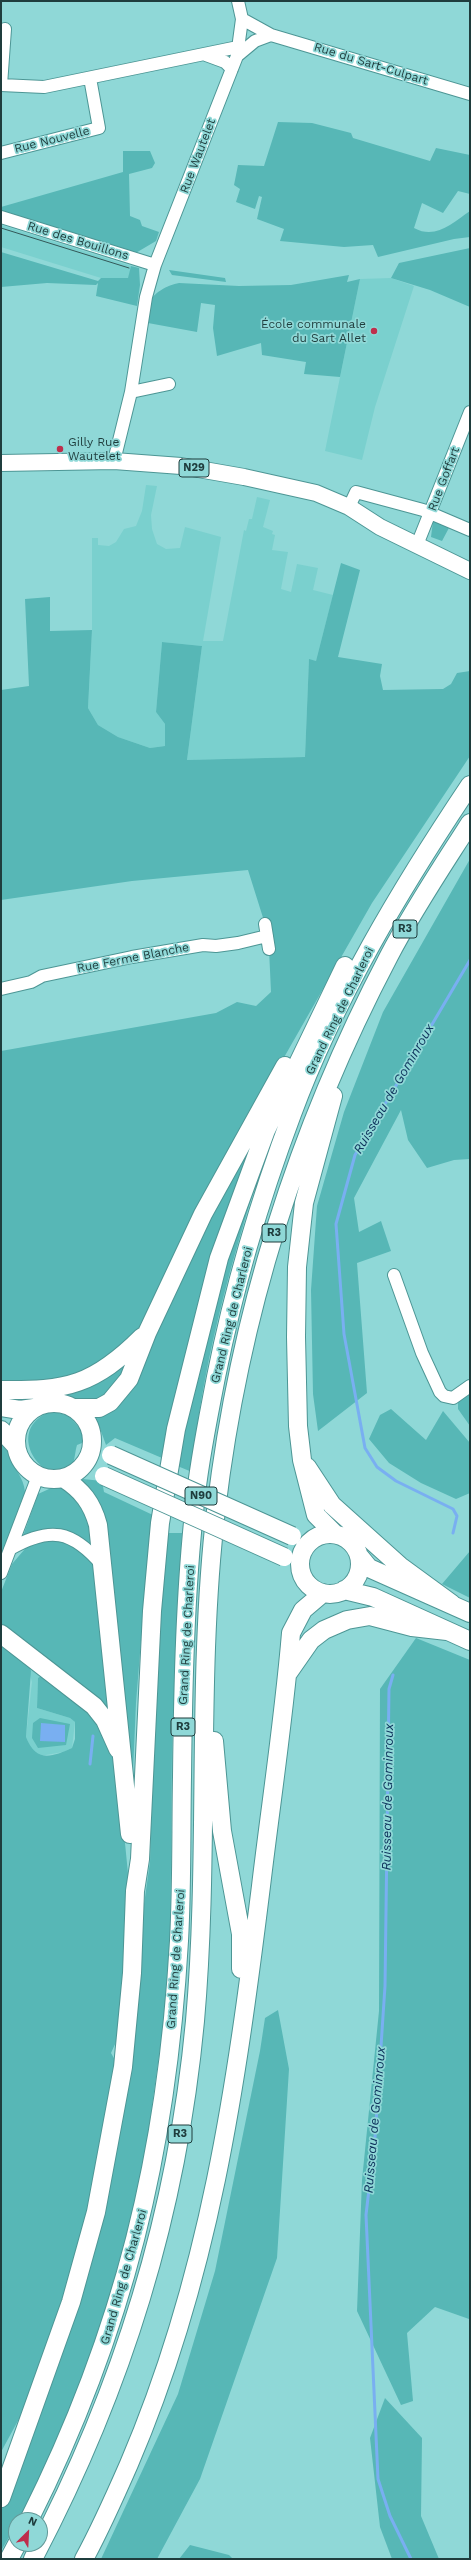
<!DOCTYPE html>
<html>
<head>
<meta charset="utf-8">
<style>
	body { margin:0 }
	#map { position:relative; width:471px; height:2560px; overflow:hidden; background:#8fd8d7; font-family:"Work Sans",sans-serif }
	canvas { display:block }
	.frame { position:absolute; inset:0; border:2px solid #1f3d3d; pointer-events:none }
	.north { position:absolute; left:8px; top:2512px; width:40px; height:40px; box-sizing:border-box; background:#8fd8d7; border:1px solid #629a99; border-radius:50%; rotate:24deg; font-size:11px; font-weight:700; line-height:16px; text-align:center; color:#1f3d3d }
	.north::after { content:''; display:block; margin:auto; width:14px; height:18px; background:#be2e4c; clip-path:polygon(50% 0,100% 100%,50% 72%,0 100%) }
</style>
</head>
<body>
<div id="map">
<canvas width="471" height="2560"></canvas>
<div class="frame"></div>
<div class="north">N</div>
</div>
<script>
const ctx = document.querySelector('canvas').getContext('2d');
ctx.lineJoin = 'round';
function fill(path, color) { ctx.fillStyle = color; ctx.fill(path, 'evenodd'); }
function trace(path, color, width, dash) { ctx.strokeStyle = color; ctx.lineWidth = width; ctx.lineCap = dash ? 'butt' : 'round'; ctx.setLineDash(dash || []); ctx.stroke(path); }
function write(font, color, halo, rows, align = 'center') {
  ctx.font = font + ' "Work Sans",sans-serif'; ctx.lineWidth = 3.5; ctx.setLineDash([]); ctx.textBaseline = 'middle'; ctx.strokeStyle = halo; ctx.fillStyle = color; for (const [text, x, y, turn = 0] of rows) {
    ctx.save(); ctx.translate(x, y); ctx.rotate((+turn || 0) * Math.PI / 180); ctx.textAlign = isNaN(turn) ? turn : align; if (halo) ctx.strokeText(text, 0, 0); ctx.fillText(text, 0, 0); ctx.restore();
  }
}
fill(new Path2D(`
	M1,225l130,41 -2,12h-28l-100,-31z
	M391,278l23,8 -39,121 -13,53 -37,-9 35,-172z
	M146,485l11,1 -6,29 1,14 5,15 9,5 14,-1 5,-21 36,10 -18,104h20l21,-111 2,1 3,-12h3l5,-22 13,3 -7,27 10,4 -1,3 3,1 -3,15 16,2 -7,37 10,3 6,-28 21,4 -5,22 20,5 -17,66 -7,-1 -4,97 -118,3 15,-114 -40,-4 -6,70 9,12 2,9 -2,13 -15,2 -32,-11 -20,-12 -10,-17 4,-78v-92h6v7l11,1 7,-4 8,-13 12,-3 6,-15z
	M26,1660l23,14 -11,4 -1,30 33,10 5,4 -3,26 -9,4 -23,4 -10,-9 -4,-10 6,-55z`), '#7ad0ce');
fill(new Path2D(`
	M278,122l34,1 39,10 2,5 77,23 6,-13 34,7v39l-12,-3 -15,22 -21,-10 -8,25c22,12 38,-5 56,-17v26l-16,2 -76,18 -5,-12 -29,2 -64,-6 4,-12 -27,-10 5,-22 -3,-1 -4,13 -19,-7 4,-13 -6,-4 4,-20 26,1z
	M123,151h27l5,12 -3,5 -23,6 1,42 10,4 2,6 17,6 -3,9 -22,13 -133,-41v-6l122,-35z
	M470,248v59l-40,-17 -39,-12 8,-15z
	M1,252l97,29 3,-3h27l3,-12 8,2 1,17 -3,21 -41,-10 2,-13 -2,2 -49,-2 -46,4z
	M169,270l56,8 1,4 -54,-7z
	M349,275l-2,7 13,-3 -20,98 -36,-3 2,-12 -44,-7 -1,-12 -44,13 -4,-28 2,-23 -14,-2 -4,29 -49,-9c0,-6 -1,-13 1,-19 3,-11 19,-19 30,-21l60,3 52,-1z
	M433,521l17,5 -8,15 -11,-4z
	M341,563l19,7 -22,87 44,7 -2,12 3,14 60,-1 8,-5 6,-11 13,-2v85l-98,147 -155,272 -82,164 -25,22 -61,23 -48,-1v-332l215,-38 21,-11 19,4 15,-14 -2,-43 -4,-25 -17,-54 -116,11 -131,19v-210l28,-4 -4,-87 25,-2v34l42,-1 -4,78 10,17 20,12 32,11 15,-2v-22l-9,-12 6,-70 40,4 -15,114 118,-3 4,-98 7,2z
	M470,859v300l-16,1 -27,8 -19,-28 -7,-30 -47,88 5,34 22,-11 10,30 -34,12 10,130 -49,38 -5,-37 -2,-104 6,-84 27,-94 39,-100z
	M265,1115l-80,242 -23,101 -47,-20 -9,7 -8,-22 -8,-11 17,-4 53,-94z
	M258,1177c-30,96 -57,194 -66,295l-17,-7 62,-242z
	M128,1356l-8,28 -22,17 -18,1 -10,-6 -18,-2 -21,4 -3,4 -15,1 -12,-7 41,-4z
	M470,1392v34l-12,-17v-8z
	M391,1409l35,31 17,-29 27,32v50l-14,6 -35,-16 -32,-20 -20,-24 11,-24z
	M52,1411l17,5 14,16 -1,11 -5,2c-2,6 -2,16 -5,20 -26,28 -72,-36 -20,-54z
	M1,1435c4,7 5,13 8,20 4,13 15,22 16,37l-24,66z
	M83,1479l19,2 2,11 51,24 -7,36 -12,151 -3,69 -2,3 -2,-38 -48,-256z
	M60,1484l21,11 18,63 -20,-20 -56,-2 15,-42z
	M166,1533h16l-10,213 -2,231 -28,201 -38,139 -58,157 -27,46h-3v5l-15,26v-40l94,-260 55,-389 6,-208z
	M50,1539l28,7 17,20 18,155 -112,-92v-37l11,-28 18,-21z
	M470,1551v47l-28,-14z
	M416,1638l54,22v667l-1,-8 -34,-12 -28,26 6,68 -12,4 -44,-94 5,-131 17,-169 1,-322z
	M1,1642l25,18 5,11 -5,66c10,26 26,20 46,11l3,-9v-17l-5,-4 -33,-10 1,-30 3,-2 41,24 31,52 5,19 11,113 -1,81 -12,77 -5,11 4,7 -1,17 -34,174 -60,166 -19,35z
	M40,1718l30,6 -4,21 -28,3 -6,-10 1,-15z
	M278,2010l11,59 -12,189 -77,221 -43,80h-56l77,-165 37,-123 45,-220 5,-33z
	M385,2398l37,40 -1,78 18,43h-47l-12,-32 -10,-89z
	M190,2545l39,10 4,4h-54z`), '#57b7b6');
fill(new Path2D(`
	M41,1723l24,2v17l-25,-1z`), '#79aff1');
trace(new Path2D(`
	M453,1533l4,-17 -4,-7 -57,-28 -19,-14 -12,-19 -21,-114 -8,-110 19,-69 115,-195
	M393,1675l-4,14 -4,297 -10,151 -9,78 12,264 12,37 21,43
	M90,1764l3,-28`), '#79aff1', 3);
const minor = new Path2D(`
	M242,19l29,16 199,59
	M206,55l19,7 7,7
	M237,56l18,-15 16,-6
	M1,85l43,2 194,-40
	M1,85l4,-56
	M1,153l98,-25 -9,-50
	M1,217l154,48
	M131,392l38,-8
	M114,461l17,-69 15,-95 9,-32 82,-209 5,-37 -4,-18
	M349,507l7,-15 67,18 47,20
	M417,545l53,-133
	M265,924l4,25
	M1,989l30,-7 11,-6 90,-19 71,-12 13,1 22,-3 29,-7
	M394,1275l28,78 18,39 4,4 9,2 17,-12
	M10,1549c40,-23 62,-19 92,16
	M1,1573l37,-97`);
const major = new Path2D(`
	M1,463l113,-2 67,5 63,11 72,16 33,14 31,20 90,44`);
const highway = new Path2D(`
	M333,1096l-29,107 -7,64 -1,70 2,89 4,34 14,55 18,18
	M1,1390c66,1 93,-5 141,-53
	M16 1441a38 38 0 1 1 76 0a38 38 0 1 1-76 0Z
	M1,1407l19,3 14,-2
	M74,1408h25l11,-6 19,-23 18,-46 56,-119 82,-148
	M1,1430l15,16
	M307,1467l25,38 68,61 52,38
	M63,1478c19,12 29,25 35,47l32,309
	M300 1564a30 30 0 1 1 60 0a30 30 0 1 1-60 0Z
	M360,1557l9,11 101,45
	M344,1590l29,7 97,44
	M1,1634l93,72 11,14 13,29
	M288,1673l23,-33 13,-10 23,-10 23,-4 42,11 35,4
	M214,1741l8,90 19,103v35
	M1,2498l70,-196 25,-90 27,-145 9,-94 3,-82 5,-32 12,-248 8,-88 16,-94 43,-171 47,-128 79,-164
	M29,2520c95,-189 138,-368 150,-579 3,-55 2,-109 3,-164 1,-91 3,-184 13,-274 4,-42 13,-84 21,-126 18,-90 44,-178 76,-263 43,-116 109,-226 178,-329
	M9,2559l8,-15
	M33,2559c90,-171 144,-346 162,-538 15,-170 1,-341 21,-511 23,-194 82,-381 173,-554 24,-46 53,-89 81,-133
	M84,2559c17,-31 31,-63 45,-95 81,-189 107,-377 132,-578 10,-84 23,-168 30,-253l12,-23 20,-17`);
trace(minor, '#4d9695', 14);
trace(major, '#4d9695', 18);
trace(highway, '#4d9695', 20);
trace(minor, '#fff', 12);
trace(major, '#fff', 16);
trace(highway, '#fff', 18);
trace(new Path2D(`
	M1,228l128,40`), '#335858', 1);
const highwayBridge = new Path2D(`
	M111,1455l181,81
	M104,1476l180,81`);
trace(highwayBridge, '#4d9695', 20, []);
trace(highwayBridge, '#fff', 18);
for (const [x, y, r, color] of [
	[374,331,4,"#be2e4c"],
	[60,449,4,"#be2e4c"]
]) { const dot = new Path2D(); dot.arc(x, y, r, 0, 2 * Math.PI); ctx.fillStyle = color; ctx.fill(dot); trace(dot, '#8fd8d7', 1.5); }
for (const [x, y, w] of [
	[194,468,30],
	[405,929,24],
	[274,1233,24],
	[201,1496,32],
	[183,1727,24],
	[180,2134,24]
]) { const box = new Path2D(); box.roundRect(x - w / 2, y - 9, w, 18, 3); ctx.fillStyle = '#8fd8d7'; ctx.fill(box); trace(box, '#1f3d3d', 1); }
write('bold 11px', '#1f3d3d', null, [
	["N29",194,468],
	["R3",405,929],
	["R3",274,1233],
	["N90",201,1496],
	["R3",183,1727],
	["R3",180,2134]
]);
write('12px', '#1f3d3d', '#8fd8d7', [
	["Rue du Sart-Culpart",371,64,17],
	["Rue Nouvelle",52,140,-14],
	["Rue Wautelet",198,156,-69],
	["Rue des Bouillons",78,241,17],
	["Rue Goffart",444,479,-69],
	["Rue Ferme Blanche",133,958,-11],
	["Grand Ring de Charleroi",340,1011,-64],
	["Grand Ring de Charleroi",232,1315,-76],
	["Grand Ring de Charleroi",187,1635,-87],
	["Grand Ring de Charleroi",176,1959,-86],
	["Grand Ring de Charleroi",124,2277,-74]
]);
write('12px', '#1f3d3d', '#8fd8d7', [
	["École communale",366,324],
	["du Sart Allet",366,338],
	["Gilly Rue",68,442,"left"],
	["Wautelet",68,456,"left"]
], 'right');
write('italic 13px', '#0d325b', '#8fd8d7', [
	["Ruisseau de Gominroux",394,1089,-60],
	["Ruisseau de Gominroux",388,1797,-89],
	["Ruisseau de Gominroux",375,2120,-85]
]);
</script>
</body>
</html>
